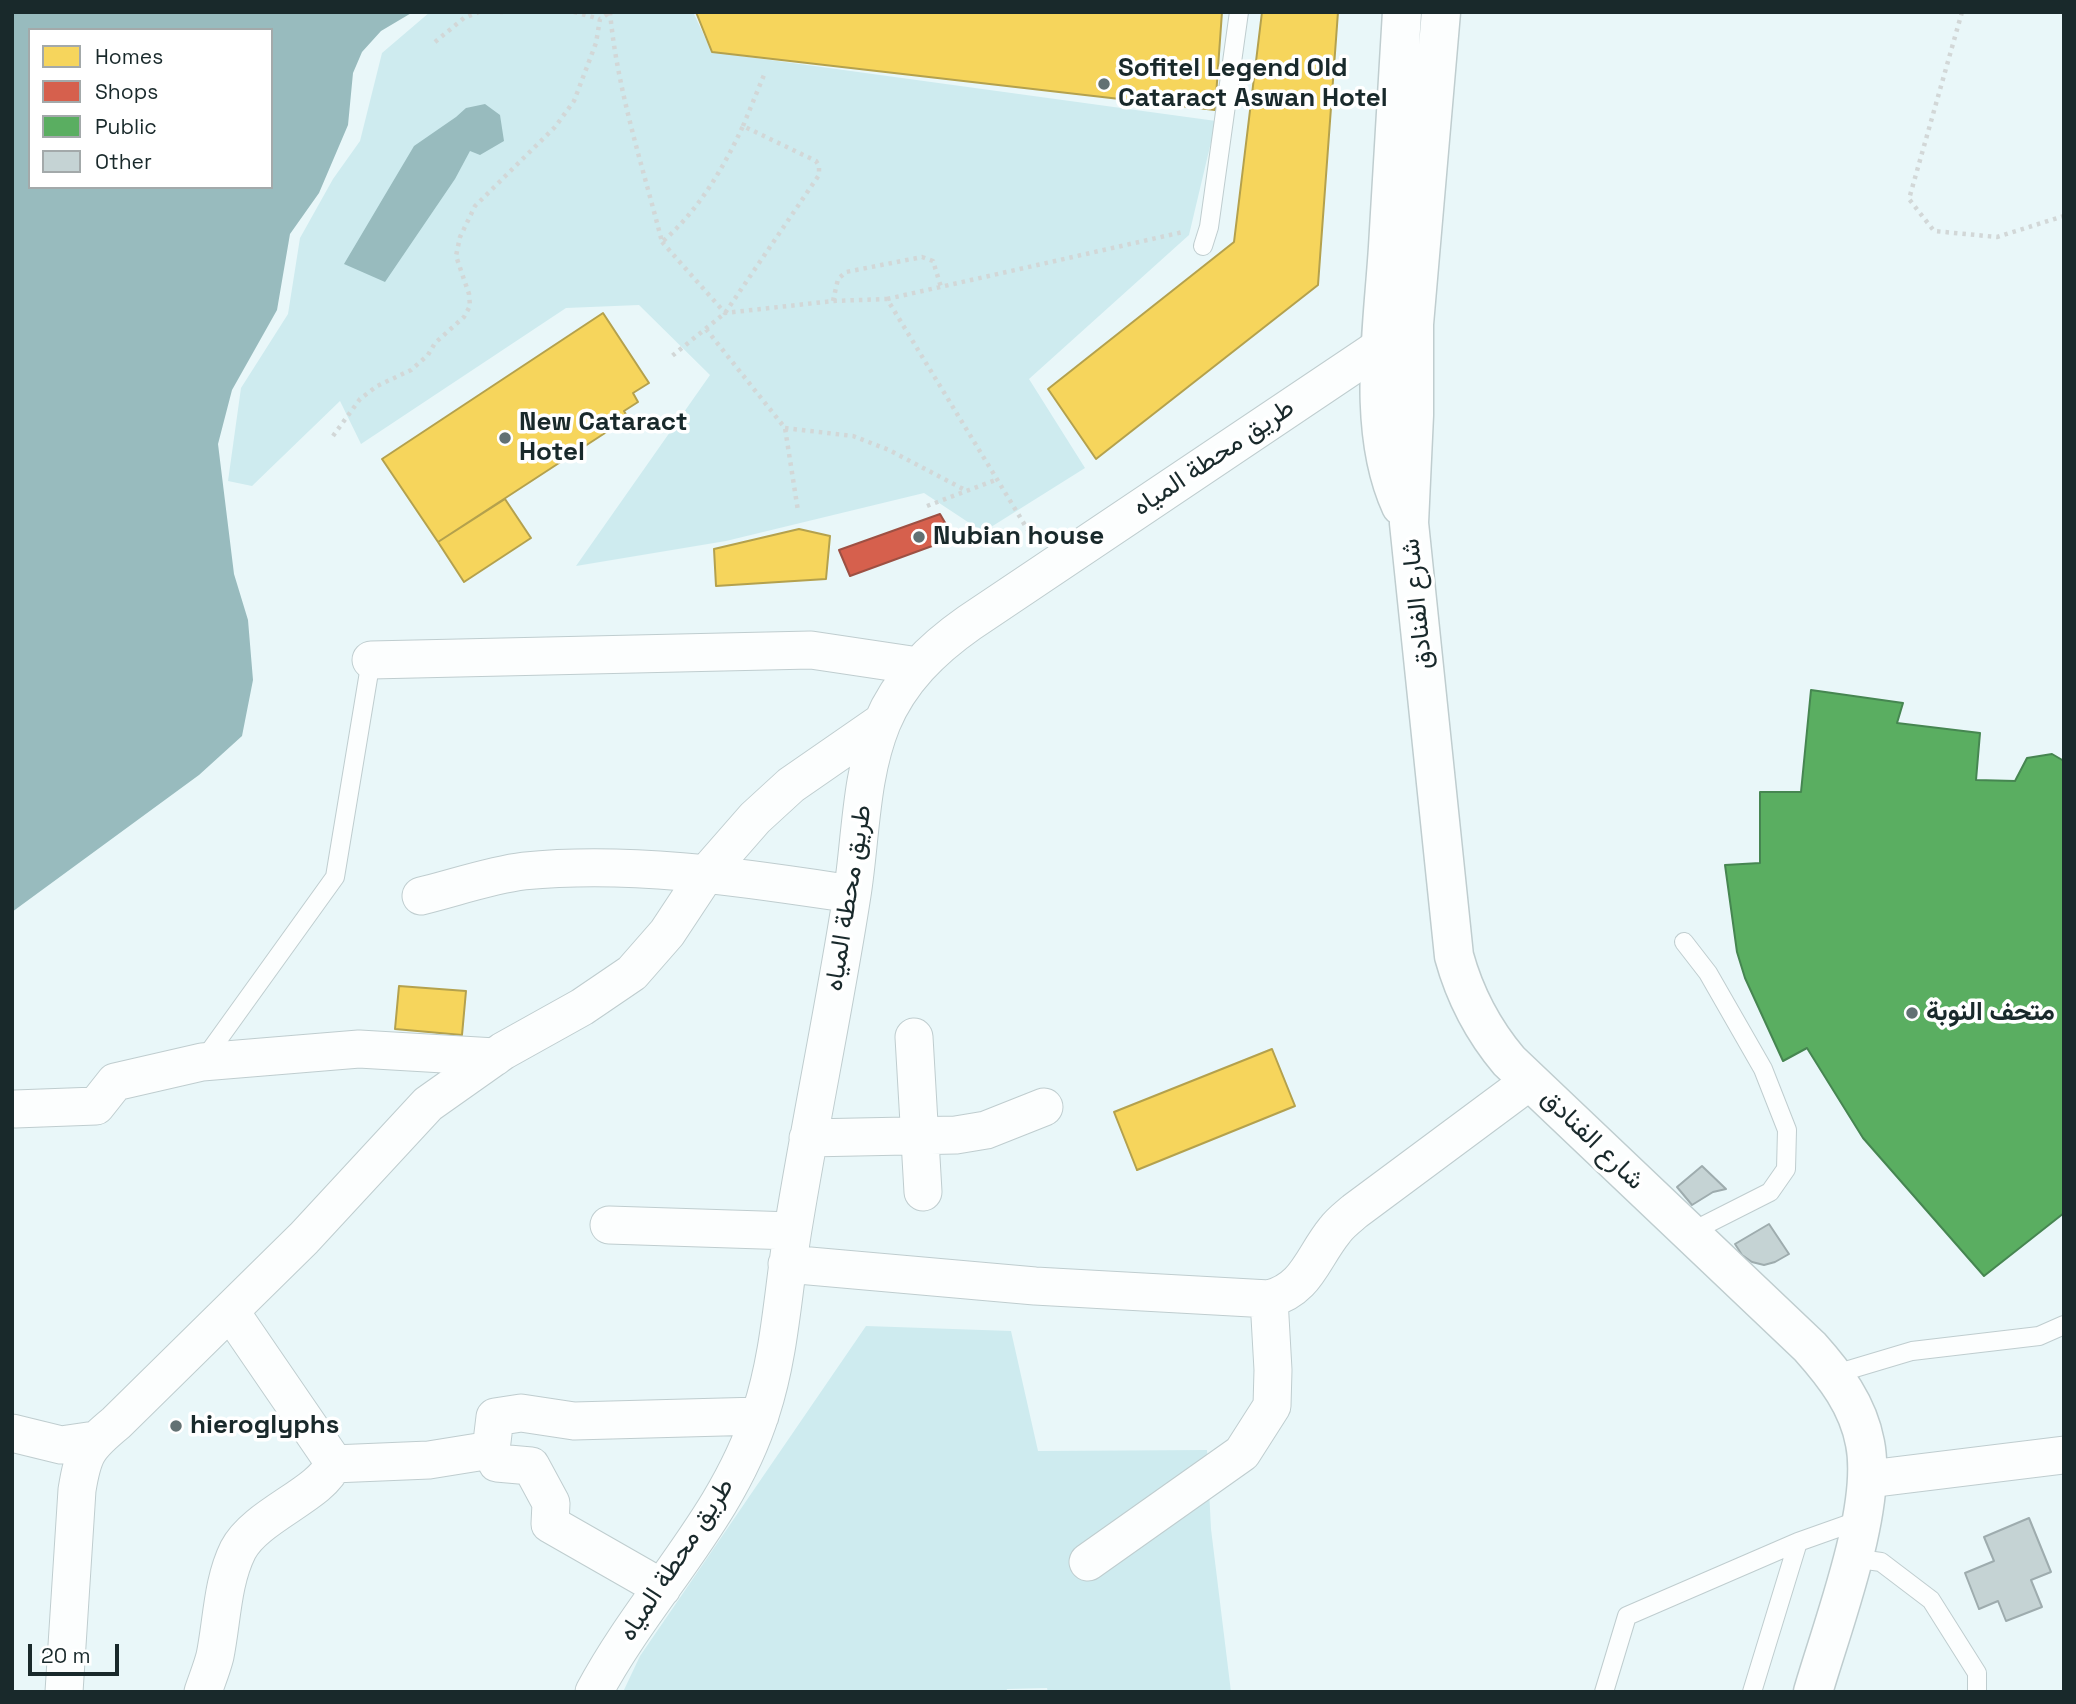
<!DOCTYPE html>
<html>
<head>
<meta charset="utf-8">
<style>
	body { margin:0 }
	#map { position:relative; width:2076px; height:1704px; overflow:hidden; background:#e9f7f9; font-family:"Space Grotesk",sans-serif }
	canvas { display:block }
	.frame { position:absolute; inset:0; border:14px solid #19292b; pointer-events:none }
	.legend { position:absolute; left:28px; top:28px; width:245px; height:161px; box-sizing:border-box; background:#fff; border:2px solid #a3a9aa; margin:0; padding:9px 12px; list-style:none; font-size:21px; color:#19292b }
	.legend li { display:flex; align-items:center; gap:14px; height:35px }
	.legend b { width:35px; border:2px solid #a3a9aa }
	.scale { position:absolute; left:28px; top:1644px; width:91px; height:32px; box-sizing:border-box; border:4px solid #19292b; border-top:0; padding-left:9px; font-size:21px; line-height:24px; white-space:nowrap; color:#19292b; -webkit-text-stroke:5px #fff; paint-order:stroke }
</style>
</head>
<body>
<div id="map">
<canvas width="2076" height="1704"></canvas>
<div class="frame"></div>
<ul class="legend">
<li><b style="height:19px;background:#f6d55c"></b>Homes</li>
<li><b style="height:19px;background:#d6604d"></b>Shops</li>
<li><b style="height:19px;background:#5aae61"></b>Public</li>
<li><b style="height:19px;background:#c5d3d4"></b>Other</li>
</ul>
<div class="scale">20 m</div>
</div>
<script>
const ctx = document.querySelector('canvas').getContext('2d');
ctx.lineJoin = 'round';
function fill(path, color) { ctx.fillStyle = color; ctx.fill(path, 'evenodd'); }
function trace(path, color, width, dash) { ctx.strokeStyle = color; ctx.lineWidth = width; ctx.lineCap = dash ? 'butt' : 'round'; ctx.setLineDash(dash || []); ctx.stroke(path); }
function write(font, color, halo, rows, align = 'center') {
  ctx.font = font + ' "Space Grotesk",Vazirmatn,sans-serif'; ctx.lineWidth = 7; ctx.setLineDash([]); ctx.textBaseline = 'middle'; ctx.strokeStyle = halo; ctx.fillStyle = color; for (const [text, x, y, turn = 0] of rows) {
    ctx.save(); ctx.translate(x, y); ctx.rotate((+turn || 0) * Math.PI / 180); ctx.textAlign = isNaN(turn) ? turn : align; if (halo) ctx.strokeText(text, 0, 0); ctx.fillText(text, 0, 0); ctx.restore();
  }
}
fill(new Path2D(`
	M430,12h263l19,40 504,69 -27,114 -160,144 56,89 -102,64 -59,-39 -198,48 -150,25 134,-191 -71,-70 -73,3 -205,136 -21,-43 -88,85 -24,-5 13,-93 47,-74 12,-76 33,-59 27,-38 22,-88z
	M866,1326l145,5 27,120 169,-1 4,79 20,163h-183l-1,-4 -40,1 -1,3h-383l17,-36z`), '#ceebef');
fill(new Path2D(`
	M12,12h401l-32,19 -19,21 -9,21 -5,52 -29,68 -29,41 -13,76 -45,80 -14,54 16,130 14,46 5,60 -11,56 -43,39 -187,137zM30,30h241v157h-241z
	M485,104l15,11 4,26 -24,14 -10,-4 -15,28 -70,103 -41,-18 70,-118 42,-29 10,-9z`), '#98bbbe');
const homes = new Path2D(`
	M696,12h526l-7,98 -503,-58z
	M1262,12h76l-20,273 -222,174 -48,-70 186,-147z
	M603,313l46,70 -16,10 5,9 -14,9 4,7 -190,124 -56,-83z
	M505,499l26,39 -67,44 -26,-40z
	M799,529l31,7 -4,43 -110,7 -2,-37z
	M399,986l67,5 -4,44 -67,-6z
	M1272,1049l23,57 -158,64 -23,-58z`);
fill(homes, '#f6d55c');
trace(homes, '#b4a14d', 2);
const shops = new Path2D(`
	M940,514l14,24 -104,38 -11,-26z`);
fill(shops, '#d6604d');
trace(shops, '#9d5043', 2);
const public = new Path2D(`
	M1811,690l92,13 -6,20 83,10 -4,47 39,1 12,-23 25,-4 12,7v452l-80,63 -121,-138 -56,-90 -24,13 -38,-83 -8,-26 -12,-87 35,-2v-71h41z`);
fill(public, '#5aae61');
trace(public, '#468651', 2);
const building = new Path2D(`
	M1702,1166l24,23 -13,3 -21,13 -15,-18z
	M1769,1224l20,30 -14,8 -11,3 -12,-3 -10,-7 -7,-11z
	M2029,1518l22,54 -20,8 11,27 -36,14 -8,-20 -19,8 -14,-36 29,-12 -10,-24z`);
fill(building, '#c5d3d4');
trace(building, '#9eacae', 2);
const service = new Path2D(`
	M1203,246l6,-19 30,-215
	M1684,942l24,31 55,96 24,61 -1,39 -16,23 -81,41
	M202,1062l133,-185 36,-217
	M1835,1374l77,-23 127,-15 25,-11
	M1852,1558l29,4 50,38 46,73v19
	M1604,1692l23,-76 171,-74 62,-22
	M1752,1692l46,-150`);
const minor = new Path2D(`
	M371,660l440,-10 107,16
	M421,896c33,-8 70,-21 103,-25 109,-11 221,7 328,23
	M914,1037l9,155
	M15,1109l81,-3 19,-24 87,-20 157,-13 136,8
	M808,1138l148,-3 30,-5 58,-23
	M609,1225l183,6
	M787,1264l248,22 234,13c38,-10 43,-41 66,-69 5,-7 13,-13 20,-19l175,-130
	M12,1433l49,12 34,-5
	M491,1450l4,-33 26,-4 53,8 186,-5
	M333,1464l96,-4 62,-10 6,13 34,3 20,37 -1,21 112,64
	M1869,1479l195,-24
	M1088,1562l154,-109 30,-47 1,-36 -4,-71
	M64,1692l13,-202c6,-37 10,-43 39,-67l188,-185 124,-134 75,-53 79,-44 50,-34 35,-40 39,-59 49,-56 36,-33 91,-63
	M203,1692c4,-12 9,-24 12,-36 7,-34 7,-74 23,-106 18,-35 84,-56 95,-86l-3,-7 -100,-146
	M594,1692c51,-96 134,-174 167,-280 20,-61 22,-126 33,-189 18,-110 41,-219 58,-328 9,-57 8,-118 30,-172 18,-43 50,-74 87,-100l432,-290`);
const tertiary = new Path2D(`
	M1441,12l-27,312v91l-5,108 45,433c11,40 28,73 55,105l301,286c25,28 48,58 55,96 13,65 -33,183 -52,249
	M1401,506c-35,-76 -18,-178 -13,-259 5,-78 9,-157 14,-235`);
trace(service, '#bfcdcf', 20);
trace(minor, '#bfcdcf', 39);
trace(tertiary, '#bfcdcf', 41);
trace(new Path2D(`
	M500,12h3
	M574,12l26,7
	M610,12c7,78 33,155 52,230 36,-31 61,-73 81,-116l73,35 3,5v9l-94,138 -53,43
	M1962,12l-53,187 25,32 63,6 67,-21
	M435,42l29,-24 15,-6
	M743,126l21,-51
	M662,242l63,71 108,-12 54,-2 147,241
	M887,299l296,-67
	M833,301l5,-22 8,-7 76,-15 11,4 8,26
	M706,329l79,99 13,83
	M785,428l68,8 36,14 78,41
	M333,436l27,-37 17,-13 34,-16 17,-15 7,-12 29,-26 6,-11 -1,-12 -13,-38 4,-19 15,-31 80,-79 19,-26 22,-58 4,-24 9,-6
	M927,506l71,-27`), '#d2d7d7', 4.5, [3.5, 5]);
trace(service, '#fcfefe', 18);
trace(minor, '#fcfefe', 37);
trace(tertiary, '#fcfefe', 38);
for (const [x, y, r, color] of [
	[1104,84,7,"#627173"],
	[505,438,7,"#627173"],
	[919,537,7,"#627173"],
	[1912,1013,7,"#627173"],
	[176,1426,7,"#627173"]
]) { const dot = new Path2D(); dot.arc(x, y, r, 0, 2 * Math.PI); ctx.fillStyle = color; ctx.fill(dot); trace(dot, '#fff', 2.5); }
write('bold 26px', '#19292b', '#fff', [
	["Sofitel Legend Old",1118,69],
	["Cataract Aswan Hotel",1118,99],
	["New Cataract",519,423],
	["Hotel",519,453],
	["Nubian house",933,537],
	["متحف النوبة",1926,1013],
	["hieroglyphs",190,1426]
], 'left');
write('26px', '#19292b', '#fff', [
	["طريق محطة المياه",1214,458,-34],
	["شارع الفنادق",1418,604,-96],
	["طريق محطة المياه",849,898,-81],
	["شارع الفنادق",1592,1140,44],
	["طريق محطة المياه",677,1560,-57]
]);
</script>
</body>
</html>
